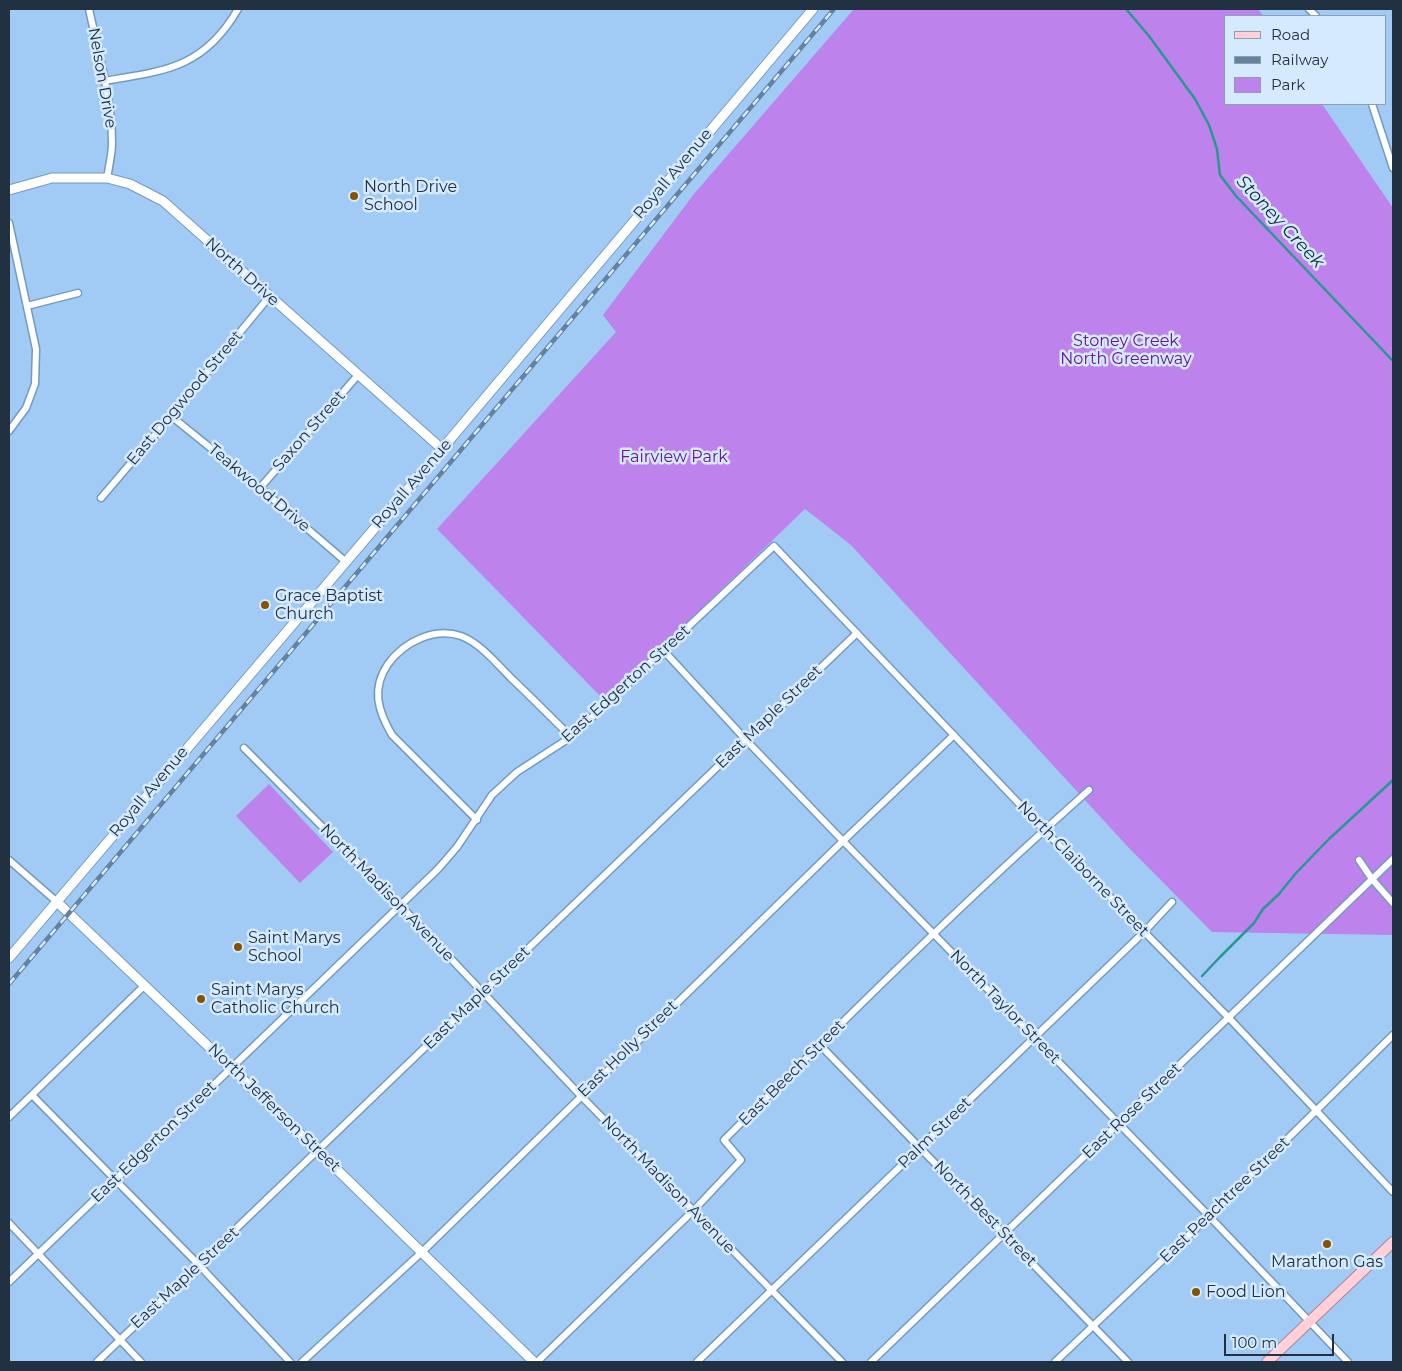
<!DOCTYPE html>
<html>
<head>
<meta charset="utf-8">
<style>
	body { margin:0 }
	#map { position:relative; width:1402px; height:1371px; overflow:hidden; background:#a1cbf4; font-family:Montserrat,sans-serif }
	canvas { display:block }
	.frame { position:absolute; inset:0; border:10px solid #213141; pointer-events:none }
	.legend { position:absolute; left:1224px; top:15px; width:162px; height:90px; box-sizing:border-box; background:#d5eaff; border:1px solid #8da0b3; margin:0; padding:6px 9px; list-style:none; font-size:15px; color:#213141 }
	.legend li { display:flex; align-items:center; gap:10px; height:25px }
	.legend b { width:25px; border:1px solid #8da0b3 }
	.scale { position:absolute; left:1224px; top:1334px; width:110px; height:22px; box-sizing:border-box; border:2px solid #213141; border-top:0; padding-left:6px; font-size:15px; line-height:18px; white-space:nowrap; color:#213141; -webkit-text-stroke:4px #d5eaff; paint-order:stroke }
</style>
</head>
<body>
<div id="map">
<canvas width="1402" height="1371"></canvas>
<div class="frame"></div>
<ul class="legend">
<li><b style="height:6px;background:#ffd0d7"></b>Road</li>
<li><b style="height:6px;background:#64829f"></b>Railway</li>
<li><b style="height:14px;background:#bd82ec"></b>Park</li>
</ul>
<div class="scale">100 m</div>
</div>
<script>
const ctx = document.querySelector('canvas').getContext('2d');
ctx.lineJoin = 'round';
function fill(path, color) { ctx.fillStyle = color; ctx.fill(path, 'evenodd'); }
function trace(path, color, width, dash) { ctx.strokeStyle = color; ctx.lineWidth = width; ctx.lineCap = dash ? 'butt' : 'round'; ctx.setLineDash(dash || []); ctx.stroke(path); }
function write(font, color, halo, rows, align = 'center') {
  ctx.font = font + ' Montserrat,sans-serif'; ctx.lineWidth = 5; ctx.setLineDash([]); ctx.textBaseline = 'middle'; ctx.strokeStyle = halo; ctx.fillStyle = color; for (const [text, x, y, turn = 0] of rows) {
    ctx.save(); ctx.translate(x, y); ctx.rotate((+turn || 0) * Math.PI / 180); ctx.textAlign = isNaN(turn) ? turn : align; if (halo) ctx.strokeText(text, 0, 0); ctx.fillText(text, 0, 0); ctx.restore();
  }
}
fill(new Path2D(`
	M854,9h404l5,7h-37v88h96l71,104v727l-181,-3 -84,-85 -277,-302 -46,-36 -200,192 -168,-172 179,-197 -13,-17 91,-121z
	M269,784l64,68 -33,31 -64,-67z`), '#bd82ec');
trace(new Path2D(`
	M1126,9l23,27 46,63 14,26 8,24 3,26 16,21 157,165
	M1202,976l18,-19 34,-34 9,-14 16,-15 17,-21 33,-34 64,-59`), '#289891', 2.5);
const street = new Path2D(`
	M89,9c9,42 23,90 23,134 0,11 -3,23 -5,35
	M1309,9l7,7
	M104,81c61,-10 100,-13 134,-72
	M1372,104l21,64
	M9,223l27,126 -1,35 -9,24 -17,23
	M27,306l51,-13
	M171,416l89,72 85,73
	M260,488l98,-113
	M101,498l70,-82 98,-119
	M664,651l82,89 97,101 366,375 139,146
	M244,748l156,157 181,191 261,266
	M477,820l-85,-85c-14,-24 -21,-46 -4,-71 16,-22 46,-37 73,-28 19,7 36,28 50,42 20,19 40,39 60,59
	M9,860l47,41
	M1359,860l13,19 21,24
	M820,1045l308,317
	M32,1095l167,170 91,97
	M9,1117l136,-132
	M9,1223l132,139
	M9,1282l429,-413 19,-22 35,-52 25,-23 54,-35 203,-191 270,284 185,188 164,174
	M97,1362l760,-729
	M302,1362l120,-110 421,-411 111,-106
	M537,1362l157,-152 47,-50 -17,-20c119,-119 239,-238 365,-350
	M697,1362l447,-430 28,-30
	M871,1362l522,-503
	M1055,1362l154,-146 184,-181`);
const secondary = new Path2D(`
	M9,190l43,-12h55l23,6 33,17 279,248
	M56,901l263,251 215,210
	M9,958l433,-509 371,-440`);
const primary = new Path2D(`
	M1267,1362l126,-120`);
trace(street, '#729ac1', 9);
trace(secondary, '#729ac1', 11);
trace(primary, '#b18492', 12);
trace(street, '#fff', 6);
trace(secondary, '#fff', 9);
trace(primary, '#ffd0d7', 10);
const rail = new Path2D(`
	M9,984l825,-975`);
trace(rail, '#64829f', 4.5);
trace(rail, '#d5eaff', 2.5, [8]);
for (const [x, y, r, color] of [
	[354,196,5,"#875200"],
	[265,605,5,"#875200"],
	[238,947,5,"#875200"],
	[201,999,5,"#875200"],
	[1327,1244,5,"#875200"],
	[1196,1292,5,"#875200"]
]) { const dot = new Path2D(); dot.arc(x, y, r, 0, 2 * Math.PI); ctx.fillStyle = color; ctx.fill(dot); trace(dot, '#d5eaff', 2); }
write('16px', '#213141', '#d5eaff', [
	["Nelson Drive",102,78,80],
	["Royall Avenue",673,174,-50],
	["North Drive",242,272,42],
	["East Dogwood Street",185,398,-50],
	["Saxon Street",309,431,-49],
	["Royall Avenue",412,484,-49],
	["Teakwood Drive",259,488,40],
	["East Edgerton Street",626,684,-42],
	["East Maple Street",769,717,-44],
	["Royall Avenue",149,792,-50],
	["North Claiborne Street",1083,869,46],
	["North Madison Avenue",387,893,46],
	["East Maple Street",477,998,-44],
	["North Taylor Street",1005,1007,46],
	["East Holly Street",628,1049,-44],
	["East Beech Street",792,1073,-45],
	["North Jefferson Street",274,1108,44],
	["East Rose Street",1132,1111,-44],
	["Palm Street",935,1133,-44],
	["East Edgerton Street",154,1142,-44],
	["North Madison Avenue",668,1185,46],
	["East Peachtree Street",1225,1200,-44],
	["North Best Street",985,1214,46],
	["East Maple Street",185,1278,-43]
]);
write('16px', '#213141', '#d5eaff', [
	["North Drive",364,187],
	["School",364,205],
	["Grace Baptist",275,596],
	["Church",275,614],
	["Saint Marys",248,938],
	["School",248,956],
	["Saint Marys",211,990],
	["Catholic Church",211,1008],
	["Marathon Gas",1327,1262,"center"],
	["Food Lion",1206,1292]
], 'left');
write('16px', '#681597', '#d5eaff', [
	["Stoney Creek",1126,341],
	["North Greenway",1126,359],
	["Fairview Park",674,457]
]);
write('italic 18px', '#0e2f2d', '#d5eaff', [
	["Stoney Creek",1280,222,47]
]);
</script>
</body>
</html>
